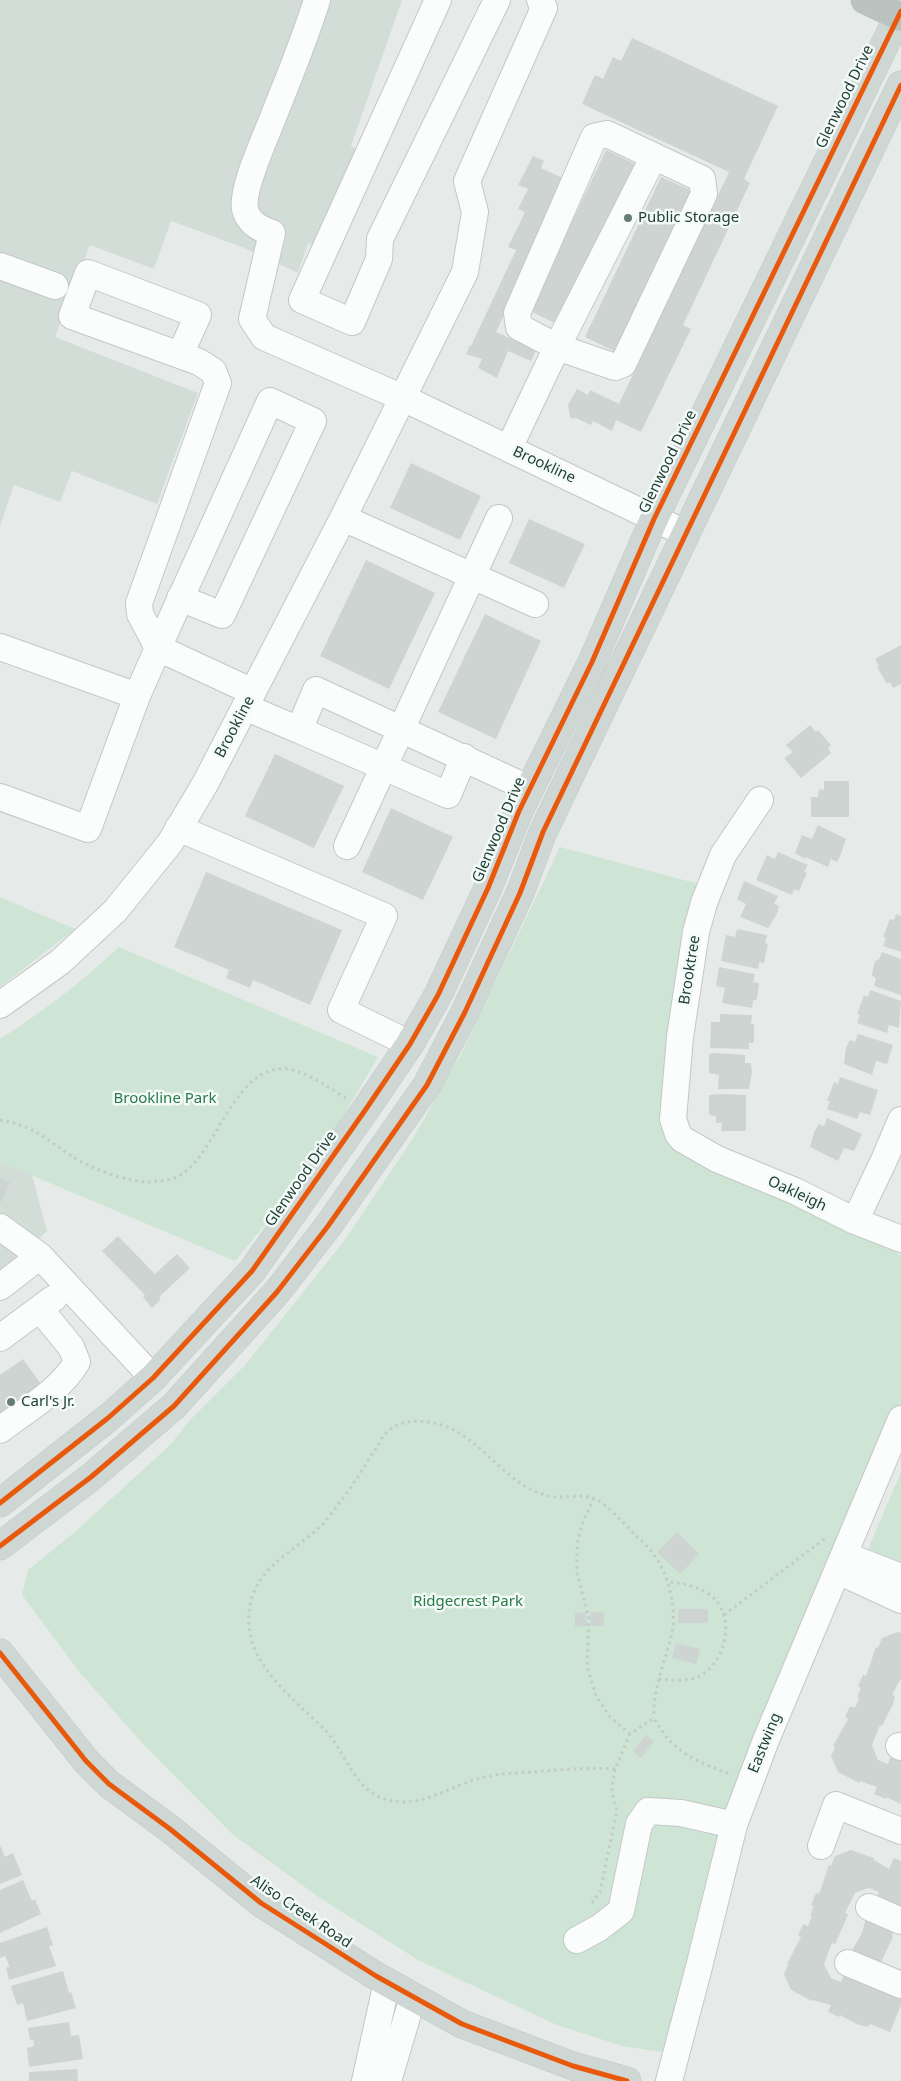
<!DOCTYPE html>
<html>
<head>
<meta charset="utf-8">
<style>
	body { margin:0 }
	canvas { display:block; background:#e6ebe9 }
</style>
</head>
<body>
<canvas width="901" height="2081"></canvas>
<script>
const ctx = document.querySelector('canvas').getContext('2d');
ctx.lineJoin = 'round';
function fill(path, color) { ctx.fillStyle = color; ctx.fill(path, 'evenodd'); }
function trace(path, color, width, dash) { ctx.strokeStyle = color; ctx.lineWidth = width; ctx.lineCap = dash ? 'butt' : 'round'; ctx.setLineDash(dash || []); ctx.stroke(path); }
function write(font, color, halo, rows, align = 'center') {
  ctx.font = font + ' "Noto Sans",sans-serif'; ctx.lineWidth = 5; ctx.setLineDash([]); ctx.textBaseline = 'middle'; ctx.strokeStyle = halo; ctx.fillStyle = color; for (const [text, x, y, turn = 0] of rows) {
    ctx.save(); ctx.translate(x, y); ctx.rotate((+turn || 0) * Math.PI / 180); ctx.textAlign = isNaN(turn) ? turn : align; if (halo) ctx.strokeText(text, 0, 0); ctx.fillText(text, 0, 0); ctx.restore();
  }
}
fill(new Path2D(`
	M0,0h402l-51,146 12,7 -45,95 -10,-5 -10,30 -56,-26 -71,-26 -17,48 -64,-24 -35,92 143,56 -41,111 -85,-33 -12,31 -46,-17 -14,41z
	M0,1162l32,13 15,56 -47,44z`), '#d3ddd8');
fill(new Path2D(`
	M560,847l154,41 -38,242 170,99 55,26v153l-137,327 -82,303 -20,14 -40,-6 -65,-21 -139,-65 -98,-62 -88,-64 -88,-89 -63,-71 -59,-79 6,-25 48,-39 95,-87 18,-23 56,-56 99,-124 68,-101 50,-88z
	M0,897l75,32 -75,58z
	M119,947l259,110 -39,66 -72,99 -32,39 -235,-99v-123c43,-27 82,-58 119,-92z
	M901,1472v90l-33,-13z`), '#cee5d5');
fill(new Path2D(`
	M632,38l146,68 -34,73 6,4 -67,142 8,4 -50,103 -25,-12 -4,11 -19,-10 -2,4 -15,-7 -3,1 -3,-2 -2,-12 9,-16 11,6 2,-5 29,14 110,-232 -147,-68 13,-29 8,4 10,-22 8,4z
	M606,150l33,16 -76,161 -33,-16z
	M533,156l11,5 -3,7 26,12 -71,152 40,18 -5,11 -23,-10 -11,27 -19,-10 4,-9 -16,-5 4,-9 1,1 45,-96 -8,-3 17,-35 -7,-3 10,-20 -10,-4z
	M661,177l34,15 -77,161 -33,-16z
	M411,463l70,33 -21,44 -70,-32z
	M529,519l56,25 -21,44 -55,-25z
	M366,560l69,33 -46,96 -69,-33z
	M485,614l56,27 -45,98 -58,-27z
	M901,645v39l-8,4 -3,-6 -3,2 -10,-17 2,-1 -4,-7z
	M810,725l6,7 2,-2 13,15 -3,3 3,5 -30,25 -17,-20 9,-6 -7,-7z
	M275,754l69,32 -30,62 -69,-32z
	M824,781h25v36h-38v-20h7l1,-8 5,1z
	M391,808l62,29 -30,63 -61,-28z
	M818,825l28,14 -5,15 -4,8 -6,-3 -3,8 -22,-10 -1,2 -10,-6 7,-18 10,4z
	M778,852l30,13 -4,7 3,1 -8,18 -5,-2 -2,6 -36,-15 11,-25 8,4z
	M206,872l136,58 -32,75 -57,-25 -3,8 -24,-10 3,-8 -55,-23z
	M744,881l34,15 -4,8 5,2 -2,8 -9,14 -28,-11 6,-13 -9,-5z
	M896,914l5,2v36l-18,-6 3,-8 -3,-1 7,-18 4,1z
	M737,929l30,6 -2,8 3,1 -4,19 -5,-1 -1,7 -37,-8 5,-26 9,2z
	M882,952l19,7v36l-27,-9 2,-8 -4,-2 1,-7 2,-8 4,-2z
	M719,967l36,7 -2,8 6,1 -2,16 -4,2 -1,7 -30,-5 3,-15 -9,-2z
	M870,990l31,11 -2,27 -10,-3 -2,8 -30,-10 3,-8 -3,-1 7,-19 4,2z
	M720,1014l32,1 -1,9h3v19h-5v6l-39,-1 1,-26h9z
	M858,1034l35,11 -6,19 -11,-3 -4,14 -28,-11 2,-16 4,-8 5,2z
	M716,1053l29,2v8h6l1,9 -3,17h-31l1,-14 -10,-2v-19z
	M840,1077l38,13 -8,25 -10,-3 -3,7 -30,-10 3,-8h-3l7,-19 4,2z
	M722,1094l24,1v36h-25l1,-8h-6v-7l-7,-1v-20z
	M827,1118l35,16 -8,17 -10,-3 -6,13 -28,-14 4,-15 5,-8 5,2z
	M0,1178l10,4 -8,20 -2,-1z
	M118,1236l37,38 22,-20 13,14 -31,29 2,2 -9,9 -9,-11 2,-2 -43,-44z
	M23,1359l20,28 -43,31v-43z
	M677,1532l22,22 -19,20 -23,-22z
	M678,1609h30v14h-30z
	M586,1612l1,14 -12,1v-14z
	M591,1612l13,1v13h-13z
	M898,1632l3,1v45l-9,17 3,1 -2,8 -11,22 -2,-1 -8,20 6,15 10,4 4,-10 9,4v46l-15,-7v2l-12,-5 3,-7 -17,-6 -1,2 -21,-11 -7,-16 4,-9 -2,-1 15,-27 -3,-2 5,-11 5,2 4,-10 -2,-1 4,-9 -3,-2 5,-11 3,1 10,-29 2,1 4,-10z
	M676,1643l24,6 -4,15 -24,-6z
	M646,1735l8,6 -13,17 -8,-7z
	M0,1845l5,12 8,-4 9,22 -22,9z
	M851,1850l23,8v2l15,9 5,-11 7,3v50l-25,-12 3,-7 -10,-4 -14,5 -10,20 3,1 -3,8 -10,22 -3,-1 -8,21 7,14 10,4 4,-10 56,22v11l-11,27 -20,-8 -2,3 -9,-2 -19,-10 -1,2 -11,-5 3,-7 -18,-5 -1,1 -21,-11 -7,-16 4,-9 -1,-1 14,-27 -3,-2 5,-11 5,2 4,-10 -2,-1 4,-9 -3,-1 5,-12 3,1 10,-29 2,1 4,-10z
	M23,1880l9,21 3,-2 6,15 -41,19v-43z
	M866,1917l29,11 -3,8 1,1 -14,29 -28,-14 11,-19z
	M47,1927l6,18 -4,1 7,20 -47,14 -3,-12 3,-1v-2l-4,-9 -5,2v-15z
	M63,1971l6,22 2,-1 5,16 -49,13 -4,-18 -6,2 -6,-19z
	M69,2022l2,14 8,-1 4,24 -54,8 -2,-19 7,-2 -1,-6h-3l-2,-12z
	M77,2069l1,12h-49v-9z`), '#cdd4d1');
const minor = new Path2D(`
	M317,0c-12,39 -28,77 -43,115 -8,21 -33,74 -29,94 3,14 15,20 27,24l-20,86 12,18 139,61 282,135
	M438,0l-136,300 50,22 27,-63 1,-20 117,-239
	M607,134l95,45 2,15 -81,170 -8,3 -58,-20 -38,-20 -2,-14 77,-176z
	M0,266l55,20
	M509,448l48,-101 97,-191
	M343,518l192,86
	M0,647l137,49
	M158,648l-18,-34 -1,-11 79,-220 -5,-12 -14,-9 -127,-46 16,-43 110,42 -18,40
	M158,648l112,-247 43,20 -91,194 -42,-17
	M245,707l54,23 17,-40 214,99
	M299,730l149,65 16,-38
	M0,797l88,32 49,-133 21,-48 95,44
	M760,800l-37,55 -19,48 -8,29 -16,105 -7,82 5,15 4,5 35,20 78,32 60,30 46,18
	M178,828l206,88 -43,94 69,34
	M347,846l152,-328
	M0,1005l60,-43 55,-51 55,-68 35,-59 138,-266 122,-246 10,-60 -8,-31 77,-173 -4,-8
	M855,1221l30,-63 16,-38
	M0,1227l40,29
	M0,1287l40,-31 113,122
	M0,1338l54,-40
	M0,1430c26,-20 60,-39 77,-68l-6,-15 -31,-38
	M844,1555l57,22
	M838,1571l63,29
	M899,1746l2,1
	M821,1846l15,-41 65,26
	M869,1907l32,14
	M577,1940l22,-12 22,-17 18,-87 9,-13 33,2 53,12
	M848,1963l53,22
	M365,2081l22,-99
	M388,2081l25,-84
	M669,2081l30,-114 35,-142 32,-85 135,-321`);
const major = new Path2D(`
	M0,1503l108,-85 45,-40 99,-107 114,-162 44,-65 28,-49 50,-107 31,-77 73,-149 62,-143 247,-508
	M0,1546l91,-69 83,-71 103,-114 51,-66 99,-141 38,-73 55,-119 23,-61 358,-747
	M0,1653l86,108 23,23 61,45 91,74 115,73 86,48 111,42 54,15`);
const highway = new Path2D(`
	M865,0l36,17`);
trace(minor, '#c3c8c6', 28);
trace(major, '#c1cac8', 29);
trace(highway, '#c1cac8', 29);
trace(new Path2D(`
	M0,1120c38,6 50,24 80,41 17,10 52,22 73,21 10,-1 23,-3 32,-10 34,-27 52,-108 102,-103 21,3 43,20 61,30
	M594,1498l-11,23 -6,24v28l12,45 -2,49 9,29 14,21 20,17
	M724,1615l103,-78
	M659,1679c13,1 29,3 41,-3 27,-15 36,-61 11,-80 -14,-10 -28,-13 -44,-14
	M615,1769c-28,-2 -55,1 -83,3 -14,1 -29,1 -42,4 -38,6 -69,37 -108,22 -29,-11 -37,-47 -57,-68 -31,-32 -80,-65 -76,-116 3,-46 44,-61 73,-89 8,-9 15,-19 22,-28 12,-16 22,-34 33,-50 3,-5 6,-12 10,-15 10,-10 27,-12 40,-10 44,4 67,48 103,67 8,4 20,8 29,8 11,0 25,-3 36,2 12,5 30,26 40,36 5,5 12,10 17,17 17,22 26,57 19,85 -7,27 -18,52 -17,81
	M592,1903l8,-11 17,-82 -4,-11 -1,-11 3,-19 15,-35 24,-16c18,34 41,43 76,56`), '#c2cbc8', 3, [2.5, 4]);
trace(minor, '#fbfcfc', 26);
trace(major, '#ced7d4', 28);
trace(highway, '#bbc3c1', 28);
trace(new Path2D(`
	M0,1503l108,-85 45,-40 99,-107 114,-162 44,-65 28,-49 50,-107 31,-77 73,-149 62,-143 247,-508
	M0,1546l91,-69 83,-71 103,-114 51,-66 99,-141 38,-73 55,-119 23,-61 358,-747
	M0,1653l86,108 23,23 61,45 91,74 115,73 86,48 111,42 54,15`), '#e8590c', 5);
for (const [x, y, r, color] of [
	[628,218,5,"#667c76"],
	[11,1402,5,"#667c76"]
]) { const dot = new Path2D(); dot.arc(x, y, r, 0, 2 * Math.PI); ctx.fillStyle = color; ctx.fill(dot); trace(dot, '#f3faf7', 2); }
write('15px', '#214038', '#f3faf7', [
	["Glenwood Drive",845,97,-64],
	["Glenwood Drive",668,462,-64],
	["Brookline",544,465,25],
	["Brookline",235,727,-62],
	["Glenwood Drive",499,830,-67],
	["Brooktree",690,970,-81],
	["Glenwood Drive",301,1179,-55],
	["Oakleigh",797,1194,25],
	["Eastwing",765,1743,-68],
	["Aliso Creek Road",301,1912,34]
]);
write('15px', '#214038', '#f3faf7', [
	["Public Storage",638,218],
	["Carl's Jr.",21,1402]
], 'left');
write('15px', '#287b47', '#f3faf7', [
	["Brookline Park",165,1099],
	["Ridgecrest Park",468,1602]
]);
</script>
</body>
</html>
